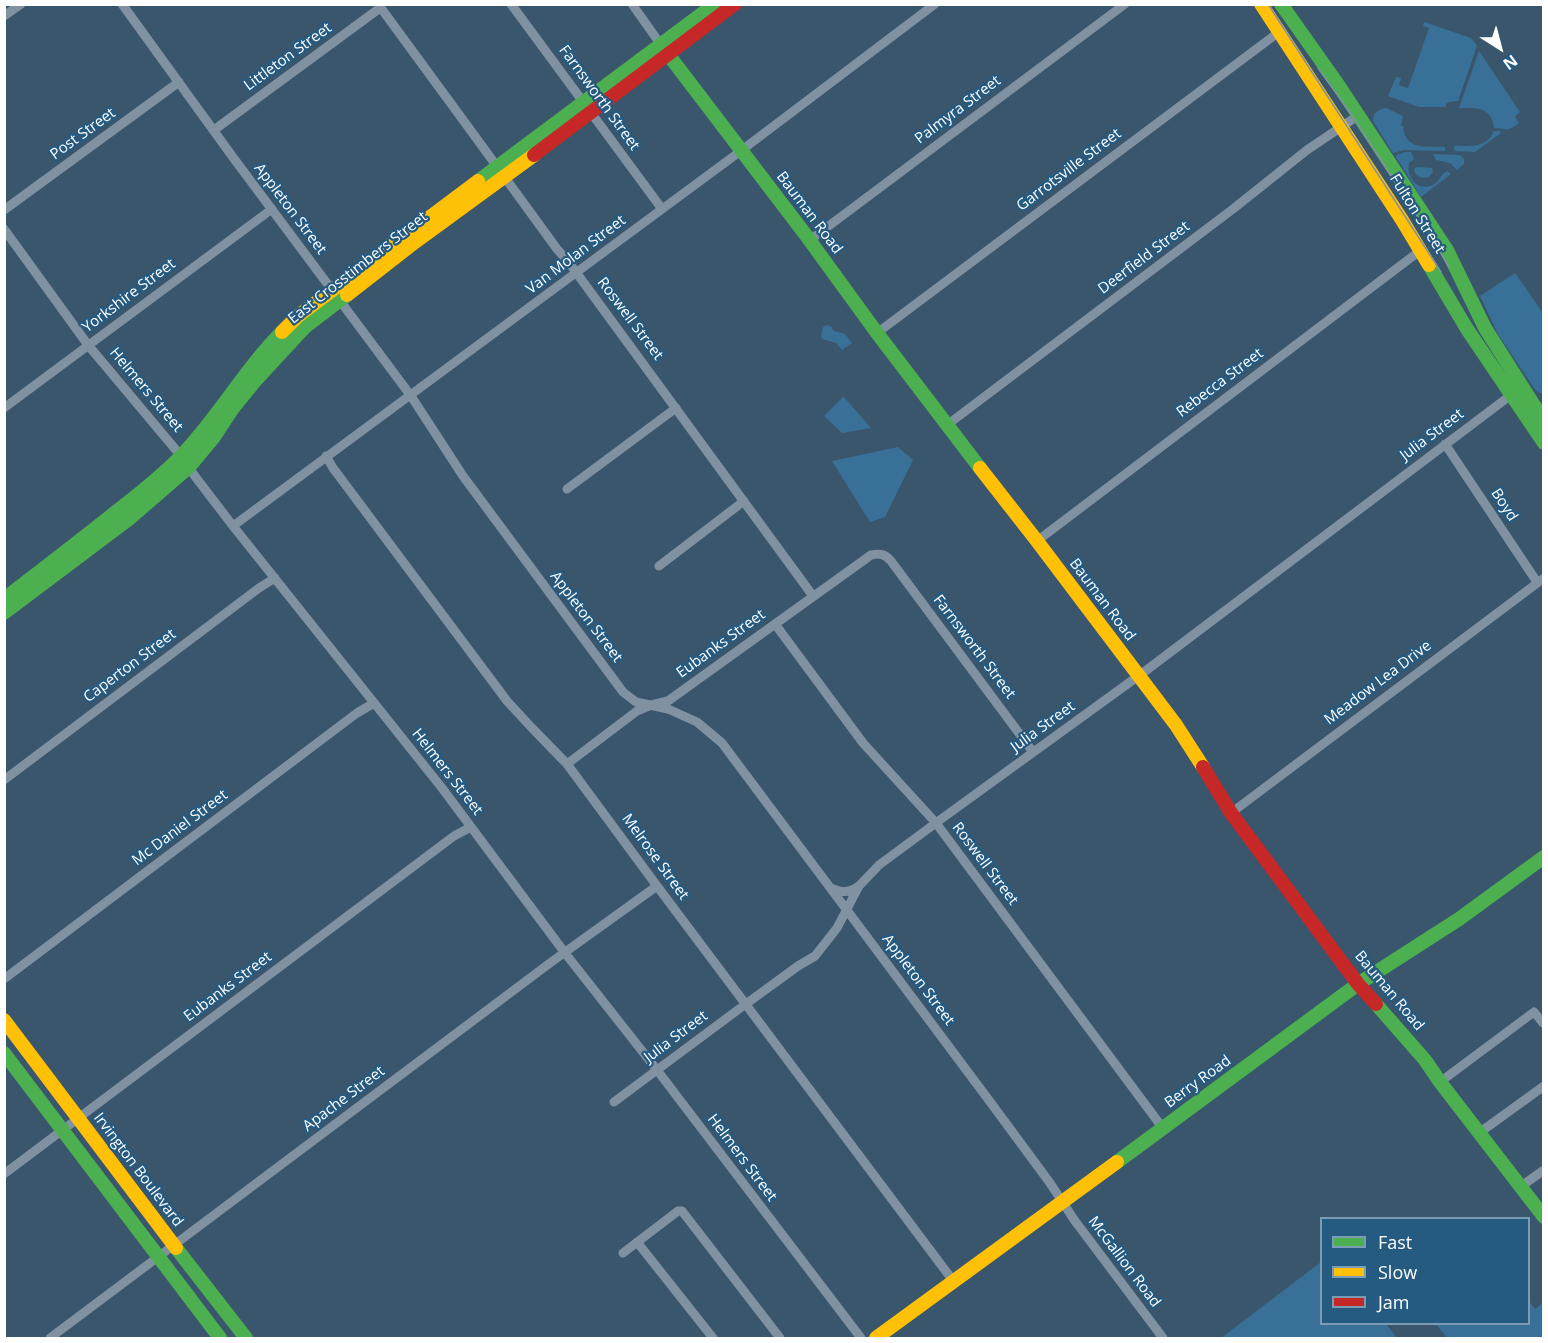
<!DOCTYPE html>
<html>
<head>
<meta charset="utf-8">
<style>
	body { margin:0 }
	#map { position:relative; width:1548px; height:1343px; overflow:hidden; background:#3a566c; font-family:"Open Sans",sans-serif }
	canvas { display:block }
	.frame { position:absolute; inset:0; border:6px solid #fff; pointer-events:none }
	.legend { position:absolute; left:1320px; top:1217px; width:210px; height:108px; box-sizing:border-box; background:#255a81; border:2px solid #7c9cb3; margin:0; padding:8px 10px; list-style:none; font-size:18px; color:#fff }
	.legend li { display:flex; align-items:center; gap:12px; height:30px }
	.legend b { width:30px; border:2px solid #7c9cb3 }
	.north { position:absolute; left:1470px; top:18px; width:60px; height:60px; -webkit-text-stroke:4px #255a81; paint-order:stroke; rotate:144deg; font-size:16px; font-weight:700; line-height:24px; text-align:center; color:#fff }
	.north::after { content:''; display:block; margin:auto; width:21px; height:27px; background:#fff; clip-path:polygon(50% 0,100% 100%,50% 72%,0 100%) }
</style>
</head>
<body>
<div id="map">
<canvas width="1548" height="1343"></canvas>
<div class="frame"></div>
<ul class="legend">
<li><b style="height:8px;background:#4caf50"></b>Fast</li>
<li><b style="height:8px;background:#ffc107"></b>Slow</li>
<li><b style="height:8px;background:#c62828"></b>Jam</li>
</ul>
<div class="north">N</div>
</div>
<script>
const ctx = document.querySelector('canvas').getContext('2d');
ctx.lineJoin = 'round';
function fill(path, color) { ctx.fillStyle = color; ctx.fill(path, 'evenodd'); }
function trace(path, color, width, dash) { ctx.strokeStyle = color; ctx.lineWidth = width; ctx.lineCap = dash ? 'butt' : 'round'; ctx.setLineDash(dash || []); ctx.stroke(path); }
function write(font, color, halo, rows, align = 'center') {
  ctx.font = font + ' "Open Sans",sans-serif'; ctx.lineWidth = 4.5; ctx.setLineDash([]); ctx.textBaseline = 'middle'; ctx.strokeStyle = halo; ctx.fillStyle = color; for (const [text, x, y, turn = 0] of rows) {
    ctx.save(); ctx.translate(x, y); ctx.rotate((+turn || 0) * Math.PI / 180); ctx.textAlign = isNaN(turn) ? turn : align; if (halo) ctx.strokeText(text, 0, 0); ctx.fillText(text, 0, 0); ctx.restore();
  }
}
fill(new Path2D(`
	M1424,22l47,16 6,8 -19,55 -9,1 -3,2v3h-27l-31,-11 8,-19 5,1 -2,7 9,3 21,-60 -6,-2z
	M1479,51l41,61 -5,4 4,7c-12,9 -10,6 -25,5 -3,-22 -17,-20 -35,-20z
	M1386,108l17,8 -2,10h2c2,25 23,20 42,21v4l-41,-1 -11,3 -20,-32c0,-9 5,-11 13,-13z
	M1494,131h6l1,2 -26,19 -19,-1 -2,-1v-4c17,0 33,2 40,-15z
	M1405,152h6l3,7 -5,4c-3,14 8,29 24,22 7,-4 8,-11 14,-14l4,3 -30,23 -25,-40 1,-2z
	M1433,154l27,1 4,4v5l-7,6 -7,-7 -14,-3z
	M1417,167l15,1 1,4 -4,5c-7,2 -14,0 -15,-8z
	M1515,273l28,40v81l-7,-3 -38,-57 -18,-38z
	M827,325l5,2v2l2,2 11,3 7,9 -10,7 -6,-7 -14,-4 -1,-2 2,-10z
	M844,396v1l27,31 -29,5 -18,-17z
	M898,447l15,13 -28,57 -15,5 -38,-61z
	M1321,1262l1,62h64l11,14h-176z
	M1529,1301l6,8 8,-6v35h-96l-11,-14h92z`), '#397097');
trace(new Path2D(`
	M122,4l110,152 179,240 52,80 160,216 13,10 32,7 29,13 25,21 269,360 59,80 25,38 88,117
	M378,4l96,131 83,114 13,15 243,332
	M511,4l151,205
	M632,4l29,41
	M4,16l17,-12
	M214,130l166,-122
	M4,210l175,-128
	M4,229l84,116 93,111 13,19 39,51 209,262 123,165 92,117 204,268
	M810,240l315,-236
	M877,333l402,-301
	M4,408l268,-199
	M947,425l286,-216 74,-59 52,-35
	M1445,444l92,138
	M326,456l7,12 174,233 25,27 35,36 90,122 297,396
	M567,489l109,-81
	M233,526l501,-370 201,-152
	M1037,541l384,-291
	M659,566l85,-65
	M775,624l88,119 73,80 223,300 7,3
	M567,764l70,-53 14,-6 17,-4 203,-146c9,-2 14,-1 20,6l142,191
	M4,780l255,-192 16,-10
	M1231,813l313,-235
	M831,888c11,5 18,5 28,-2
	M4,979l353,-266 17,-10
	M1440,1082l94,-70 9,11
	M614,1102l125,-93 59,-43 17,-10 22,-28 22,-42 20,-21 65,-48 204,-148 363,-274
	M1479,1133l65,-47
	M4,1174l450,-338 17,-9
	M1520,1187l24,-17
	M637,1242l76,96
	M623,1253l55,-42h4l98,127
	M50,1338l500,-375 107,-77`), '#8092a2', 9);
trace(new Path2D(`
	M1281,4l58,82 108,164 38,78 59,93
	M661,45l144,189 72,99 103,135
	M478,181l237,-177
	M1429,265l38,64 77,114
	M4,599c36,-28 72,-55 108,-84 24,-19 48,-37 69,-59 37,-38 63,-86 101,-124
	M4,613l125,-94 60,-52 25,-30 19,-29 22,-27 50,-54 42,-32
	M1376,1004l49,56 15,22 104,135
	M4,1053l216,285
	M1117,1162l241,-178 101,-65 85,-62
	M176,1248l70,90`), '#4caf50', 14);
trace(new Path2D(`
	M1261,4l141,216 27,45
	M347,295l68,-53 119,-87
	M282,332l16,-16 180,-135
	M980,468l57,73 139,184 27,42
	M4,1020l172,228
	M876,1338l241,-176`), '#ffc107', 14);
trace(new Path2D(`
	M534,155l201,-151
	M1203,767l28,46 127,171 18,20`), '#c62828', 14);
trace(new Path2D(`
	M1268,4l173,268
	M1318,68l36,50 80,124 15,25`), '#8192a2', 1.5);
write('15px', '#fff', '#255a81', [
	["Littleton Street",288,57,-36],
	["Farnsworth Street",599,98,54],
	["Palmyra Street",958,110,-37],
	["Post Street",83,134,-36],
	["Garrotsville Street",1069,170,-37],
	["Appleton Street",290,209,53],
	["Bauman Road",809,213,53],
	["Fulton Street",1417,214,58],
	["Van Molan Street",576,255,-37],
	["Deerfield Street",1144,258,-37],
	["East Crosstimbers Street",358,268,-38],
	["Yorkshire Street",129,296,-37],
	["Roswell Street",630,319,53],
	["Rebecca Street",1220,383,-37],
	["Helmers Street",146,390,50],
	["Julia Street",1432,435,-37],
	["Boyd",1504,505,57],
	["Bauman Road",1102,600,53],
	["Appleton Street",586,617,53],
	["Eubanks Street",721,644,-36],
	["Farnsworth Street",974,647,53],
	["Caperton Street",130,666,-37],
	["Meadow Lea Drive",1378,683,-37],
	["Julia Street",1043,727,-36],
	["Helmers Street",447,772,52],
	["Mc Daniel Street",180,828,-37],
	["Melrose Street",655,857,54],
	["Roswell Street",985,864,53],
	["Appleton Street",918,980,53],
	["Eubanks Street",228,987,-37],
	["Bauman Road",1389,991,50],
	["Julia Street",676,1037,-37],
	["Berry Road",1198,1082,-36],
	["Apache Street",344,1099,-37],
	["Helmers Street",742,1158,53],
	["Irvington Boulevard",138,1170,53],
	["McGallion Road",1124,1262,53]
]);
</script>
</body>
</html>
